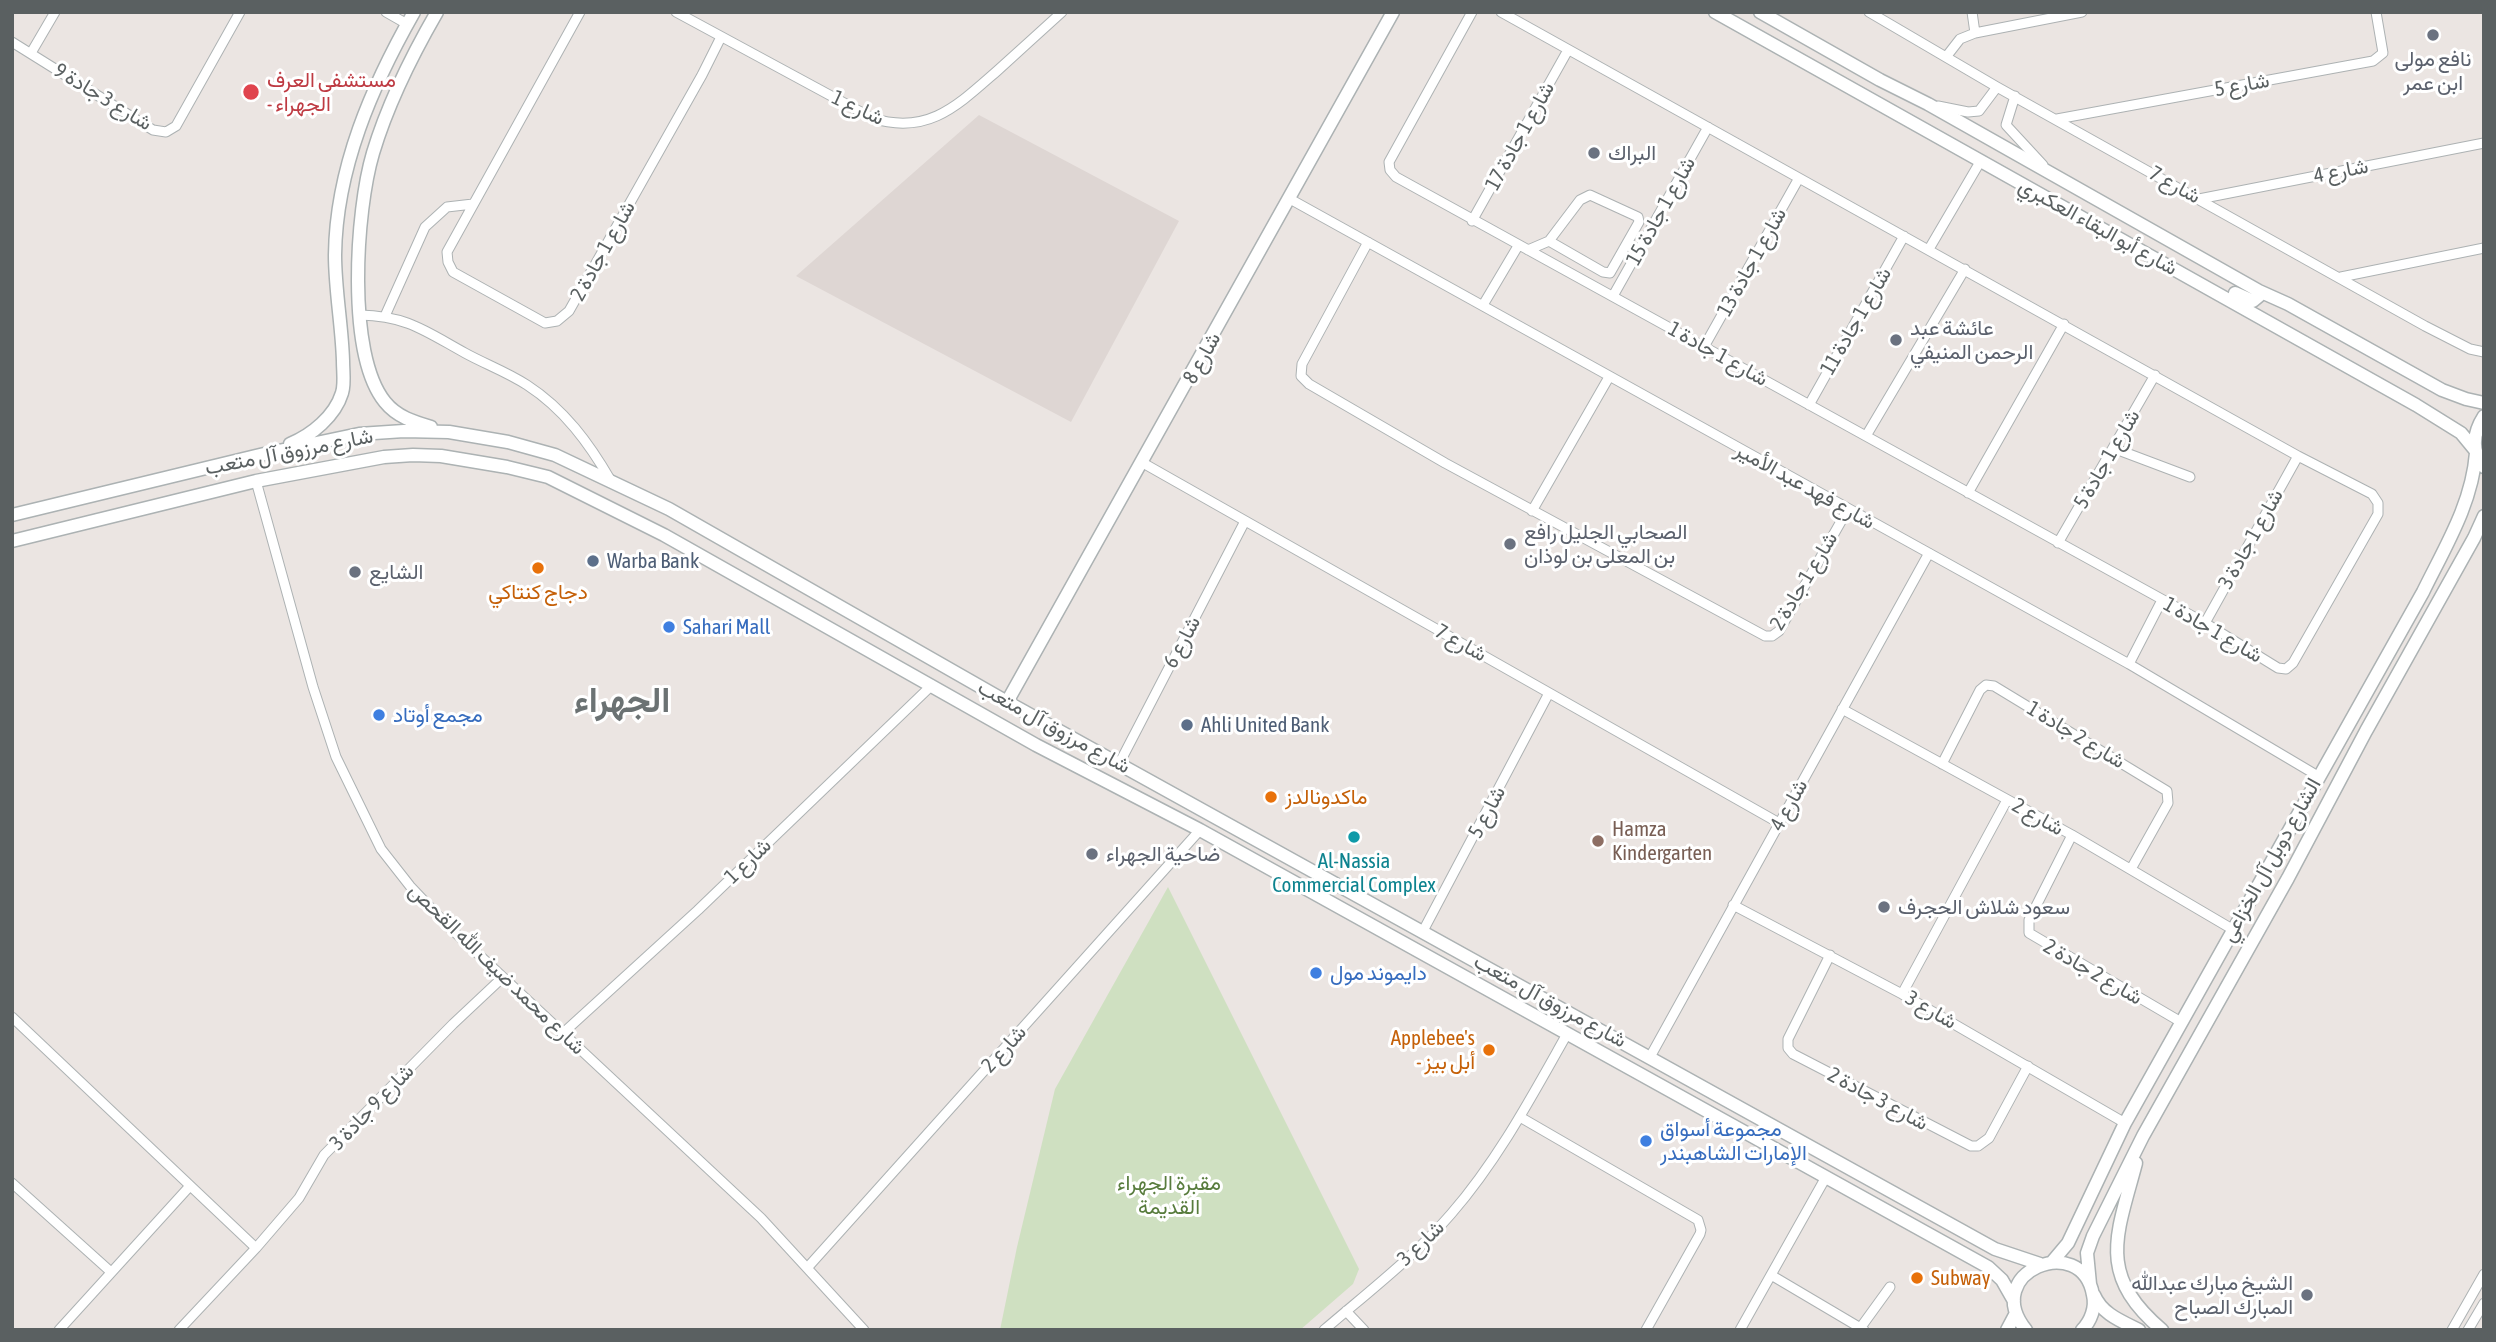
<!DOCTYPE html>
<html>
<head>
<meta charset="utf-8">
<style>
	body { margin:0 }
	#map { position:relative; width:2496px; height:1342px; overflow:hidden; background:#ebe5e2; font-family:"Asap Condensed",sans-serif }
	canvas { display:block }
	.frame { position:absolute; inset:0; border:14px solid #5a6061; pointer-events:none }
</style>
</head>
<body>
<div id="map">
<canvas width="2496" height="1342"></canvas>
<div class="frame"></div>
</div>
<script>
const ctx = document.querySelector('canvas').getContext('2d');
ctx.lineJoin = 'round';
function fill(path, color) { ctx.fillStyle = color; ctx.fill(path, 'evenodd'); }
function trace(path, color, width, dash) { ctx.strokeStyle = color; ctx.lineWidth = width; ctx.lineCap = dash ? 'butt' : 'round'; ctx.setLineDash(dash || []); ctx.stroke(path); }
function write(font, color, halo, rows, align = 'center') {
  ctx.font = font + ' "Asap Condensed",Vazirmatn,sans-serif'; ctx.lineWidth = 6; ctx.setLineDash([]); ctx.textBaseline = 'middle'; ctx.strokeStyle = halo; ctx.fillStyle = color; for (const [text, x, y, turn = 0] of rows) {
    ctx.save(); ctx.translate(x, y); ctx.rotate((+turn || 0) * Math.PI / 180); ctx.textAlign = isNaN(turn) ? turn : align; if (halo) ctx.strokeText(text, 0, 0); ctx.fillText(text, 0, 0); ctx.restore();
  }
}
fill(new Path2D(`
	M979,115l200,106 -108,201 -275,-146z`), '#ded6d3');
fill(new Path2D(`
	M1168,887l191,382 -6,15 -53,46h-300l17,-83 38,-158z`), '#cfe0c1');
const street = new Path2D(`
	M386,12l21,12
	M580,12l-133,240 1,10 5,10 92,51 12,-2 12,-10 133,-236 19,-38
	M676,12l196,106c56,18 86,-13 125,-47 22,-20 43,-39 65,-59
	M1472,12l-83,150 1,8 6,7 809,446 73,45 8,1 7,-6 85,-149v-11l-6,-9 -74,-38 -797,-444
	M1869,12l128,75 428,239 45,23 14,3
	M1972,12l3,21
	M12,42l141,88 13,2 10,-6 64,-114
	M31,53l24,-41
	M1946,57l14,-18 15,-6 107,-21
	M2015,96l-9,29 37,40
	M1938,106l30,6 11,-1 18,-24
	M2057,119l316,-58 10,-8 -7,-41
	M1290,199l839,465 189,112
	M2199,199l285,-56
	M1472,221l96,-171
	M1368,242l-66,122 -1,12 8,8 136,79 320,173h7l7,-5 69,-122
	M1929,249l51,-87
	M1528,250l21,-9 31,-41 10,-5 48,22 1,5 -29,51 -7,-1 -54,-31
	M2341,277l143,-29
	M1613,296l95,-169
	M1483,305l35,-59
	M360,315c47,1 65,16 105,38 20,11 42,19 62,32 37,24 62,58 84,96
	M385,316l40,-89 22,-20 26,-3
	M1705,345l94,-167
	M1809,405l95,-169
	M1866,436l99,-167
	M2113,448l77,29
	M1143,463l636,360
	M256,481l57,206 23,70 45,92 29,37 36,38 315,294 103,112
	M1968,493l96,-169
	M1532,511l77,-134
	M2058,543l97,-168
	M2205,623l93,-167
	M2129,664l33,-64
	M1842,709l230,126 160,94
	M1119,764l126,-243
	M1942,764l38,-74 6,-5 8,1 173,105 1,12 -37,66
	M2072,835l-43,85v13l152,89
	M1733,905l169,89 223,129
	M1423,931l126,-238
	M1830,955l-42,84v9l5,6 178,92h7l11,-8 39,-72
	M1902,994l105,-194
	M12,1017l244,231
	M562,1034l136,-124 234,-225
	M1650,1057l279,-504
	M1520,1117l178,103 3,10 -1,4 -54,96
	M12,1183l99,89
	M808,1267l392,-437
	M1771,1275l93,55
	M1346,1311l18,19
	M1861,1327l29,-40
	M59,1330l130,-143
	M179,1330l77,-82 43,-50 25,-43 129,-131 49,-46
	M1324,1330c43,-37 90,-73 127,-116 47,-54 81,-118 116,-180
	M1740,1330l86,-153
	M2452,1330l32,-56
	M2468,1330l16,-27`);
const secondary = new Path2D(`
	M1715,12l701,393 45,28 14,17
	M1760,12l120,68 48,24 331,187 29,13 154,86 24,9 18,4
	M2235,293l18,8 6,-5v-5
	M2484,416c-11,17 -13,35 0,51
	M431,427c-17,-5 -34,-10 -46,-25 -39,-48 -29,-192 -12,-249 15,-50 38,-96 64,-141
	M290,444c22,-9 45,-28 52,-51 3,-9 1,-21 1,-32 -1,-35 -8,-71 -8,-106 1,-87 37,-169 79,-243
	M12,515l252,-61 95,-20 45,-3 45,1 59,10 47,13 114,54 338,193 988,547 45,15
	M12,541l244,-60 128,-24 29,-2 28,1 66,11 41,10 116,58 372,210 164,85 788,437 14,13 12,21
	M1007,702l386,-690
	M2136,1163c-19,72 -40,111 26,167
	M2052,1262l16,-19 57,-120 298,-531c22,-45 49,-88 53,-139
	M2090,1284l-3,-31 6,-17 50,-100 145,-258 78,-147 108,-193 10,-22
	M2094,1295c8,19 27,26 45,35
	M2007,1330l9,-17
	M2026,1330c-47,-58 56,-99 67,-35 3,12 -2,26 -11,35`);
trace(street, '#adb2b3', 11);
trace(secondary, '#acb2b3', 15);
trace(street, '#fff', 9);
trace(secondary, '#fff', 12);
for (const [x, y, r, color] of [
	[2433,35,7,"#6b7280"],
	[251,92,9,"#e0444e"],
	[1594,153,7,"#6b7280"],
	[1896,340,7,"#6b7280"],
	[1510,544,7,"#6b7280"],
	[593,561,7,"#5c6f8a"],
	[538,568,7,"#e8710a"],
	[355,572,7,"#6b7280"],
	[669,627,7,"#3f7fe0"],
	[379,715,7,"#3f7fe0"],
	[1187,725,7,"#5c6f8a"],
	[1271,797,7,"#e8710a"],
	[1354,837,7,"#0f9aa8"],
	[1598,841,7,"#8d6e63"],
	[1092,854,7,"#6b7280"],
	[1884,907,7,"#6b7280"],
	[1316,973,7,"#3f7fe0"],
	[1489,1050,7,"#e8710a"],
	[1646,1141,7,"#3f7fe0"],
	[1917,1278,7,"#e8710a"],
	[2307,1295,7,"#6b7280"]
]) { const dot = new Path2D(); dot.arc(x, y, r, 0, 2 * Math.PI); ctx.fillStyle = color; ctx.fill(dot); trace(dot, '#fff', 2.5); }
write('21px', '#5b616d', '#fff', [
	["نافع مولى",2433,59,"center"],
	["ابن عمر",2433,83,"center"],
	["البراك",1608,153],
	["عائشة عبد",1910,328],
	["الرحمن المنيفي",1910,352],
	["الصحابي الجليل رافع",1524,532],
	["بن المعلى بن لوذان",1524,556],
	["الشايع",369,572],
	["ضاحية الجهراء",1106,854],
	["سعود شلاش الحجرف",1898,907],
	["الشيخ مبارك عبدالله",2293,1283,"right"],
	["المبارك الصباح",2293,1307,"right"]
], 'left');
write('21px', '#be3a42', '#fff', [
	["مستشفى العرف",267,80],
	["- الجهراء",267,104]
], 'left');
write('21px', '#5a6061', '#fff', [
	["شارع 5",2242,85,-10],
	["شارع 3 جادة 9",103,97,31],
	["شارع 1",858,108,25],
	["شارع 1 جادة 17",1520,136,-61],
	["شارع 4",2341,171,-11],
	["شارع 7",2175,185,29],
	["شارع 1 جادة 15",1661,211,-61],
	["شارع أبو البقاء العكبري",2098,227,29],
	["شارع 1 جادة 2",603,251,-61],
	["شارع 1 جادة 13",1752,262,-61],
	["شارع 1 جادة 11",1856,321,-60],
	["شارع 1 جادة 1",1718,354,29],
	["شارع 8",1202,358,-61],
	["شارع مرزوق آل متعب",289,452,-11],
	["شارع 1 جادة 5",2107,459,-60],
	["شارع فهد عبد الأمير",1805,486,29],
	["شارع 1 جادة 3",2251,539,-61],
	["شارع 1 جادة 2",1804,581,-59],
	["شارع 1 جادة 1",2213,630,30],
	["شارع 6",1182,642,-62],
	["شارع 7",1461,643,29],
	["شارع مرزوق آل متعب",1054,727,29],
	["شارع 2 جادة 1",2076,735,31],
	["شارع 4",1789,805,-61],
	["شارع 5",1487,812,-62],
	["شارع 2",2038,817,29],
	["الشارع دوبل آل الخزاعي",2271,860,-61],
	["شارع 1",748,861,-44],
	["شارع محمد ضيف الله القحص",497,969,44],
	["شارع 2 جادة 2",2093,972,30],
	["شارع مرزوق آل متعب",1550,1001,29],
	["شارع 3",1931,1010,30],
	["شارع 2",1004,1049,-48],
	["شارع 3 جادة 2",1878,1099,28],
	["شارع 9 جادة 3",372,1107,-46],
	["شارع 3",1421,1243,-44]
]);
write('21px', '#4e5e75', '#fff', [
	["Warba Bank",607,561],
	["Ahli United Bank",1201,725]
], 'left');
write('21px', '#c56008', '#fff', [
	["دجاج كنتاكي",538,592,"center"],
	["ماكدونالدز",1285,797],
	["Applebee's",1475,1038,"right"],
	["- أبل بيز",1475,1062,"right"],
	["Subway",1931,1278]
], 'left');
write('21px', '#366cbe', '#fff', [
	["Sahari Mall",683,627],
	["مجمع أوتاد",393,715],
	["دايموند مول",1330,973],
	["مجموعة أسواق",1660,1129],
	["الإمارات الشاهبندر",1660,1153]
], 'left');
write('21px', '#785e54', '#fff', [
	["Hamza",1612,829],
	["Kindergarten",1612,853]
], 'left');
write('21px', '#0d838f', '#fff', [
	["Al-Nassia",1354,861],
	["Commercial Complex",1354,885]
]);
write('21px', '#587c3d', '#fff', [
	["مقبرة الجهراء",1169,1183],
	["القديمة",1169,1207]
]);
write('bold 35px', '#6b7273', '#fff', [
	["الجهراء",622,701]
]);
</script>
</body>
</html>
